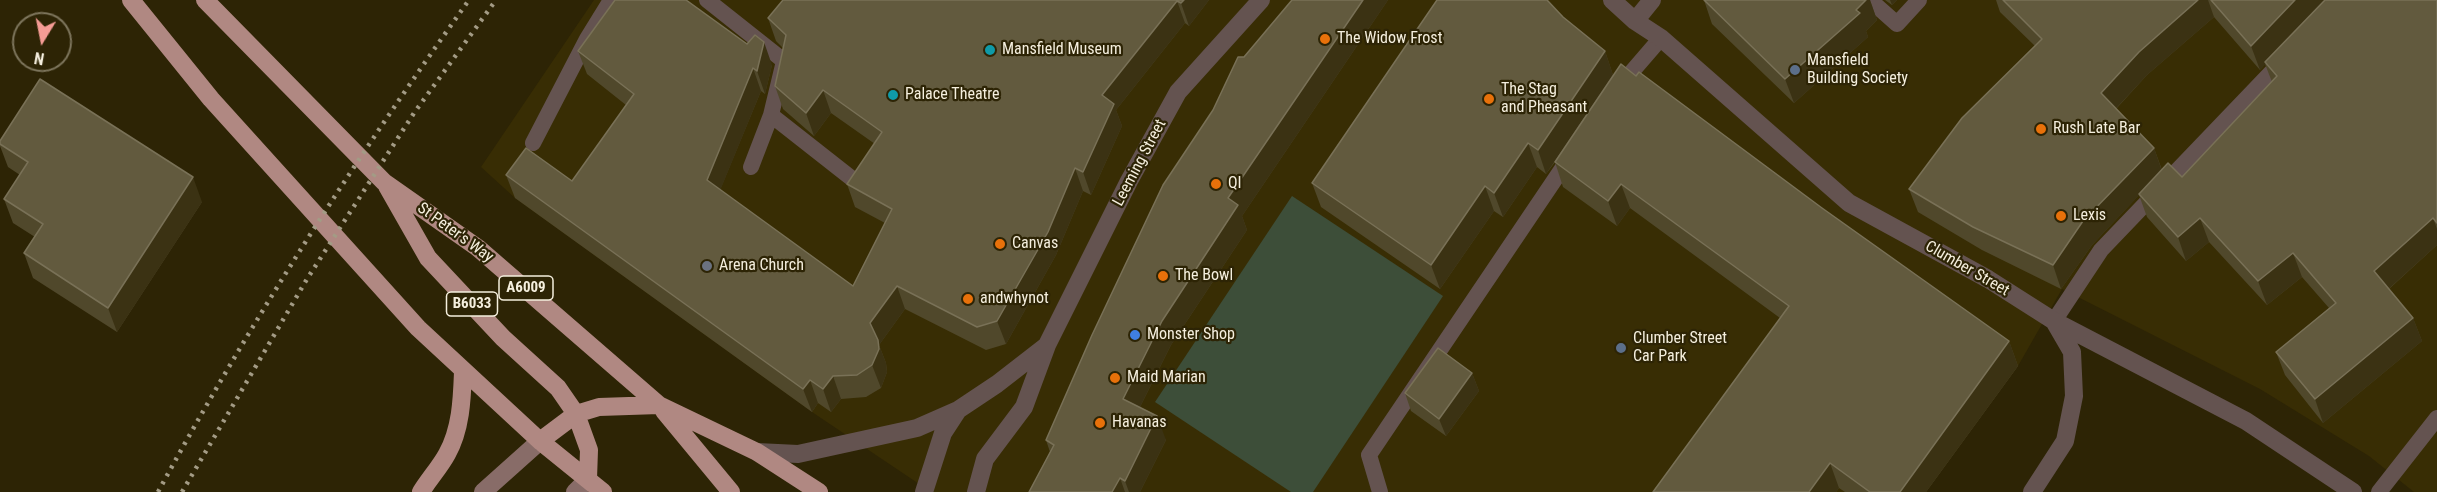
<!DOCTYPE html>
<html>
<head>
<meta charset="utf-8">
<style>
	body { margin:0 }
	#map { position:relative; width:2437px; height:492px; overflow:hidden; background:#2d2405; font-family:"Roboto Condensed",sans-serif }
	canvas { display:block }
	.north { position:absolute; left:12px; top:12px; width:60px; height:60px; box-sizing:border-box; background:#2d2405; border:2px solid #7d755c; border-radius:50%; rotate:190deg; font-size:16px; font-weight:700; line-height:24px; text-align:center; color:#f5efde }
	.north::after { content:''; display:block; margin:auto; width:21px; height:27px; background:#f59c95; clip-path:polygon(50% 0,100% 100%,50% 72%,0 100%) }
</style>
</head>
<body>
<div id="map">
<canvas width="2437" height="492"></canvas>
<div class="north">N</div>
</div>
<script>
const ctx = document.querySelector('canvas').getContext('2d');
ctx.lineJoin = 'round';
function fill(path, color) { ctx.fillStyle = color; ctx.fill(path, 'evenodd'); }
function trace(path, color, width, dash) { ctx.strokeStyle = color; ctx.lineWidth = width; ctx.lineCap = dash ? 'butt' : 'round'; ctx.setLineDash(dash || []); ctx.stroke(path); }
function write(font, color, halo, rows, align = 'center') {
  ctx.font = font + ' "Roboto Condensed",sans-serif'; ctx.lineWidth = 4.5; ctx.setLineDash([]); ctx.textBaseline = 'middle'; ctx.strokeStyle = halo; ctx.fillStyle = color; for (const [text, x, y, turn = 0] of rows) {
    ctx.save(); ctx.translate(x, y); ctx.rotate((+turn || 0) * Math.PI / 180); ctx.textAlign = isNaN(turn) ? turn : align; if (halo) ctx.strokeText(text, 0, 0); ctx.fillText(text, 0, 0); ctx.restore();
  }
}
fill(new Path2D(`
	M594,0h1843v492h-23l-45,-36 -109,-67 -198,-100 -44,77 -92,126h-995l-119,-80 -297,-214 -34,-31z`), '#382d04');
fill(new Path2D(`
	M1292,196l151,100 -130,196h-22l-136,-90z`), '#3d4e39');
trace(new Path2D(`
	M707,0l77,61 -13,54 -20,52
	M1870,0l27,24 22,-24
	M1617,89l44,-51
	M771,115l84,66
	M533,143l54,-104 24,-39
	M2054,321l47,-71 183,-191
	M1380,492l-11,-37 201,-298
	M2379,492l58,-74`), '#645350', 16);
trace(new Path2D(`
	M1612,0l23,21 26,17 188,165 139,76 66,42 192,100 107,71
	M1635,21l17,-21
	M757,452l41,2 119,-26 41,-18 39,-26 49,-38
	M924,492l19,-59 15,-23
	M976,492l9,-33 39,-52 23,-62 82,-164 49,-89 83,-92
	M2032,492l33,-51 9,-45 -2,-44 -18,-31`), '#645350', 18);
trace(new Path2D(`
	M483,492l57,-51
	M575,492l13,-13`), '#886c68', 18);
trace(new Path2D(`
	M131,0l80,99 207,229 122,113 63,51
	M205,0l179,182 94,66 181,157 98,47 62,40
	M387,186l41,72 75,80 55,50 18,26 13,36 -1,29
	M664,411l67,81
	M540,441l36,-27 23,-7 60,-2
	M421,492c8,-13 19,-25 26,-38 14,-25 15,-55 16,-82`), '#b08882', 18);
trace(new Path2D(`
	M158,492c93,-171 198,-334 311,-492
	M182,492l125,-213 107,-166 82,-113`), '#a39b85', 4.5, [3, 6]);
fill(new Path2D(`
	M783,0h426l-20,26 -4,-3 -69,87 6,16 -31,69 -8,-4 -27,64 -50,89 -20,6 -81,-41 -26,36 7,18 1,9 -6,16 -15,9 -25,2 -10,13 -13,-9 -6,9 -297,-214 -9,-23 66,6 54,-76 -39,-31 -9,-23 194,14 -7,29 -4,-3 -41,99 133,96 32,-63 -30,-16 -8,-23 28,-40 -44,-31 -17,23 -31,-27 -8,-23 8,-38 -7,-7 -8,-23z
	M1292,0h96l-146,216 5,14 -76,115 -31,62 26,33 -26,52h-111l21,-40 -4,-12 167,-330 31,-53z
	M1704,0h166l7,20 -11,11 2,6 -74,66 -82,-79z
	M1885,0h12l-5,5z
	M1996,0h441v245l-48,44 24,29 9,23 -99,82 -38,-48 -9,-23 53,-44 -27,-31 -35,28 -58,-63 -23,19 -39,-44 -8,-22 -47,50 -31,44 -79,-39 -64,-38 -9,-23 126,-143 -35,-34zM2214,17l46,53 5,-6 7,18 -90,95 -20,-7 -8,-22 -38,-39 31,-34z
	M1563,17l42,34 8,24 23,1 373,265 9,25 -92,126h-81l-6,-4 -3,4h-183l127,-174 -150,-110 -13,18 -54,-39 -8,-25 -9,12 -9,-7 -34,50 -9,-6 -54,78 -119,-82 -9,-24z
	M0,141l202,61 -85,130 -84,-54 -9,-25 11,-16 -22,-14 -9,-24 16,-24 -12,-8 -8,-21z
	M1472,373l7,18 -33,45 -35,-25 -6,-18z`), '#50482b');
fill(new Path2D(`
	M1184,0h25l-20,26 -8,-23z
	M1363,0h25l-146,216 5,14 -76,115 -39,78 -9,-24 39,-78 66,-123z
	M1866,0h4l7,20 -11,11 2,6 -74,66 -9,-24z
	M1890,0h7l-5,5z
	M2198,0h10l6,17 -67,58 -38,41 -8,-23 38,-41z
	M2295,0h31l-66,70 -9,-24z
	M1177,1l8,22 -69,87 6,16 -31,69 -8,-23 19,-77z
	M764,42l8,23 -7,29 -8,-23z
	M1605,51l8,24 -67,99 -8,-24z
	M753,68l8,23 -46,112 -8,-23z
	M823,90l8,23 -17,23 -8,-23z
	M1528,143l9,24 -34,50 -9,-24z
	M2154,148l8,23 -70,74 -31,44 -8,-24 30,-44z
	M1075,168l8,23 -27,64 -50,89 -9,-23z
	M193,177l9,25 -85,130 -9,-24z
	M1621,184l9,24 -13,18 -9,-25z
	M1485,186l9,25 -54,78 -9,-24z
	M2200,218l9,24 -23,19 -8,-24z
	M2433,218l4,11v16l-54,49 -9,-23z
	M2293,253l9,24 -35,28 -9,-24z
	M897,286l8,23 -26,36 7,18 1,9 -6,16 -9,-23 -2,-42z
	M2413,318l9,23 -99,82 -8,-24z
	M2009,341l9,25 -92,126h-26z
	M1472,373l7,18 -33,45 -7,-17z
	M833,376l8,23 -10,13 -8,-23z
	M810,380l8,23 -6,9 -9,-23z
	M1157,416l9,24 -26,52h-11l-4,-11z
	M1830,463l9,25 -3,4h-27z
	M1120,478l5,14h-13z`), '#3b3213');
const building = new Path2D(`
	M615,0h71l61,44 8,-9 9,7 -7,29 -4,-3 -46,112 146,106 39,-77 -45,-25 35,-52 -59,-42 -17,23 -31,-27 11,-51 -18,-17 15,-18h401l-3,3 -4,-2 -75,94 12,9 -31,68 -8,-4 -27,64 -51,89 -20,6 -80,-41 -27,37 8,17 1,9 -7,16 -15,10 -24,1 -10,13 -13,-9 -7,9 -297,-214 20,-27 46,33 62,-87 -56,-43z
	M1292,0h71l-135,198 10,7 -76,116 -39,78 34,17 -32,65 -5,-3 -8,14h-83l25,-47 -8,-5 46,-105 71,-150 50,-75 25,-53h6z
	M1437,0h110l16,17 42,34 -67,99 -10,-7 -34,50 -9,-7 -54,79 -119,-82z
	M1704,0h162l-10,10 4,3 -75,66z
	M2003,0h195l-59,52 -38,41 53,55 -71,73 -30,44 -80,-38 -64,-38 53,-71 80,-79z
	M2211,0h84l-44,46z
	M2325,0h112v223l-4,-5 -59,53 39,47 -98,81 -39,-47 60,-49 -43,-50 -35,28 -58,-63 -22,19 -39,-43 29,-31 14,14 95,-101 -12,-14z
	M1621,64l15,12 3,-4 183,136 187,133 -109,151h-30l-40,-29 -21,29h-156l136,-186 -168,-122 -13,17 -53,-39z
	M40,79l153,98 -85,131 -84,-55 19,-29 -39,-25 24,-37 -28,-18v-3z
	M1438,348l34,25 -33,46 -34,-26z`);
fill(building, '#625a3e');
trace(building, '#797157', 1.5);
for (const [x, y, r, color] of [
	[1325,39,6,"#e8710a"],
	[990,50,6,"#0f9aa8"],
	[1795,70,6,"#5c6f8a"],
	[893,95,6,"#0f9aa8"],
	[1489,99,6,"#e8710a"],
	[2041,129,6,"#e8710a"],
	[1216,184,6,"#e8710a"],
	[2061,216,6,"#e8710a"],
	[1000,244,6,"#e8710a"],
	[707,266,6,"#6b7280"],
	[1163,276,6,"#e8710a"],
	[968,299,6,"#e8710a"],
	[1135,335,6,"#3f7fe0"],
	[1621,348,6,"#5c6f8a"],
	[1115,378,6,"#e8710a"],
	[1100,423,6,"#e8710a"]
]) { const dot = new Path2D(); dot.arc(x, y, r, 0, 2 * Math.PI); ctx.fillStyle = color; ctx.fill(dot); trace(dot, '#2d2405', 2); }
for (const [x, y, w] of [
	[526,288,54],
	[472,304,51]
]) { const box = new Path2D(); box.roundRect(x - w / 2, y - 12, w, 24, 4.5); ctx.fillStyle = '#2d2405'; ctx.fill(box); trace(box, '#f5efde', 1.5); }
write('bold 15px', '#f5efde', null, [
	["A6009",526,288],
	["B6033",472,304]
]);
write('16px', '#f5efde', '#2d2405', [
	["The Widow Frost",1337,39],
	["Mansfield Museum",1002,50],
	["Mansfield",1807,61],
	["Building Society",1807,79],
	["The Stag",1501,90],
	["and Pheasant",1501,108],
	["Palace Theatre",905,95],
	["Rush Late Bar",2053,129],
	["QI",1228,184],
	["Lexis",2073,216],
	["Canvas",1012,244],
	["Arena Church",719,266],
	["The Bowl",1175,276],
	["andwhynot",980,299],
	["Monster Shop",1147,335],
	["Clumber Street",1633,339],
	["Car Park",1633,357],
	["Maid Marian",1127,378],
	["Havanas",1112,423]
], 'left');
write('16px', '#f5efde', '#2d2405', [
	["Leeming Street",1140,163,-62],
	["St Peter's Way",455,233,36],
	["Clumber Street",1967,269,30]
]);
</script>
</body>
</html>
